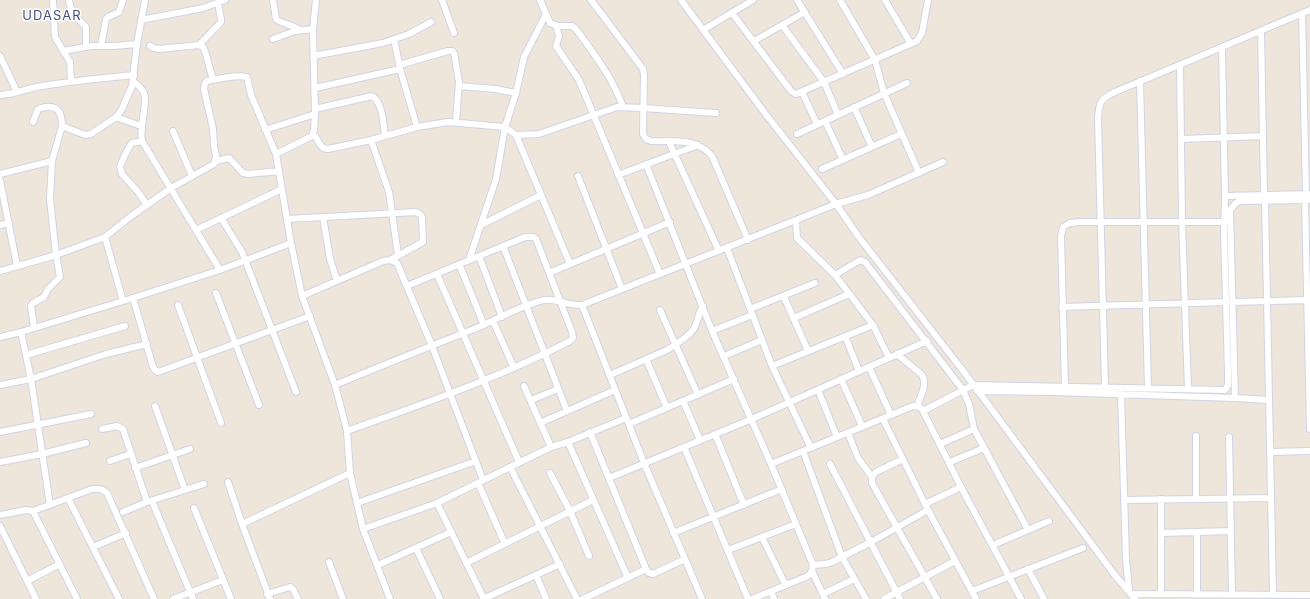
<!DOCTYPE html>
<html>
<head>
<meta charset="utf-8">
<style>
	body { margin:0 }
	canvas { display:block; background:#eee6db }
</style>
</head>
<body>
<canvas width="1310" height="599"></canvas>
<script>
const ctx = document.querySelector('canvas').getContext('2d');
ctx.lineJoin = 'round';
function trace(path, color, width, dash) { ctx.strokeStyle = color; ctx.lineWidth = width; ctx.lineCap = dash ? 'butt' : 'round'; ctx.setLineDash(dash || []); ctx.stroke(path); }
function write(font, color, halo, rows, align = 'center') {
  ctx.font = font + ' Inter,sans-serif'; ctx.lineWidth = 3; ctx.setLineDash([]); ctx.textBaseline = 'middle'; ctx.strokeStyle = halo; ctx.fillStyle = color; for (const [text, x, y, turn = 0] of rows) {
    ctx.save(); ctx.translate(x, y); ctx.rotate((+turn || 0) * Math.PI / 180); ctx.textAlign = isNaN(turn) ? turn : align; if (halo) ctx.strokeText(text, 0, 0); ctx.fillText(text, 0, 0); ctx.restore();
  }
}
const minor = new Path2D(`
	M53,0l2,37 15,25 1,19
	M69,0c1,12 9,19 17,27v20
	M273,0l3,19c6,5 17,6 24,11
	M442,0l12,33
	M540,0l10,23 8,3h14l4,3c18,25 37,49 47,78
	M591,0l52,69 1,6 -1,59 3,5 5,2c23,1 45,-4 61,15l36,84
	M681,0l83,112 72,92 22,32 106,136 150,202 21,25
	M797,0l46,74
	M840,0l35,60 9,33 35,80
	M885,0l26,44
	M732,13l59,78 5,3 121,-53 5,-8 6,-33
	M1302,13l4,181
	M141,20l62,-12 22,-8
	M782,25l42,57 14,33
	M556,26l3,10 -3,10 23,34 81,194
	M703,30l50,-30
	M1261,31l3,164
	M273,39l22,-8 18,-2
	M394,39l6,30 17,58
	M754,41l51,-29
	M199,45l22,-23v-3l-3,-16
	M101,46l5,-27 2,-2 11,-5 4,-12
	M150,46l4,2 5,1 40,-4 4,2 2,4 8,29
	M1222,48l3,148
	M63,51l28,-5h23l23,-2
	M0,56l17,36
	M313,56l70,-13 26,-9 22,-12
	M399,65l49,-14h4l2,2 5,29 -3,40
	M1180,65l2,156 6,168
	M133,81c4,4 9,7 11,12 4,10 -5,34 -2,48l78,129
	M1140,81l8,307
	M459,86l36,3 21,4
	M315,88l85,-19
	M802,92l15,32
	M0,95c14,0 28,-7 42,-9 30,-5 61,-8 92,-11
	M854,107l18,40
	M315,109l57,-13c11,7 11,27 13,40
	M116,117l25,9
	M825,121l18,39
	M33,122l5,-13c17,-6 24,0 24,17l-10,35 -2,38 6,56 4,22 -12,12 -4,8 -11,6 -2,3 3,22
	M62,126l23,9 6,-1 25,-17 6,-8 10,-23 5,-42 8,-44
	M265,130l50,-16
	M173,131l19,45
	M313,134c6,5 6,15 15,15l43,-9 46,-13 31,-5 57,5 11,8 54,129
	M797,134l110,-51
	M516,135l23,-1 78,-27 26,1 73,5
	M1182,139l81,-3
	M371,140l18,52 9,63
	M142,141c-3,1 -7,1 -10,2 -2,1 -11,20 -12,24l2,7 16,18 9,13
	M669,142l50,109
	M276,154l36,-18 2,-6 1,-16 -2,-85 3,-29
	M216,161l13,-3 14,15 5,1 31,-3
	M646,164l66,167 59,133 42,101 -1,6 -4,5 -56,23
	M822,169l79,-35
	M0,174l52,-13
	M618,175l80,-30
	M578,176l44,113
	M0,180l17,86
	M1305,200l5,229
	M1265,201l8,393
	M323,217l7,42 7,22
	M221,218l21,34 54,140
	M287,219l129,-7 4,2 2,3 1,25 -33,18
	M796,221l1,17 38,37 38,50 16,33
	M0,225l9,-2
	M481,225l60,-30
	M196,230l86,-41
	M105,237l18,64
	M503,246l64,165
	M727,248l45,118 39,82
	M479,256l23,61
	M469,260l27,-81 9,-52 11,-34 8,-36 22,-43
	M459,264l25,61
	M0,271l56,-16 49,-18 25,-20 41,-29 43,-24 2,-7 -2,-12 -1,-16 -9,-40 1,-6 2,-2c10,-2 30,-7 40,-4l4,18 25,59 15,89 11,53 33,89 12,46 3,42 13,56 27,70
	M549,273l121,-51
	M437,274l82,188
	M835,275l25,-15 5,2 98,128 6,14 5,25 54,101
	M216,293l43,112
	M302,296l81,-35 7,-1 7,3 35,83 51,134
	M784,297l24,54
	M133,298l20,69 2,3 3,2 152,-56
	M1232,302l78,-2
	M178,305l43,118
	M582,305l62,158 58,136
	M1062,307l164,-5
	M750,309l65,-26
	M660,310l38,85
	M794,318l55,-24
	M493,321l21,47
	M712,331l40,-16
	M21,332l10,47 19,126
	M845,336l14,35
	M0,337l21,-5 112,-34 87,-28 71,-27
	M897,354l25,21c6,9 -2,22 -5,31
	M26,355l99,-29
	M724,356l38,-16
	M646,359l21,49
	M772,366l101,-41
	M869,367l22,48
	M610,375l57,-25c8,-5 20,-12 26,-20 5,-7 5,-17 10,-24
	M841,379l21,47
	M0,385l31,-6 75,-25 41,-10
	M335,385c48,-20 96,-39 144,-58 20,-9 43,-22 65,-27 13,-2 25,6 38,5l254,-101 32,-9 75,-33
	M524,386l27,61
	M1065,387l-4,-150 2,-10 7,-4 9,-1h145
	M1105,387l-7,-268c1,-17 2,-20 17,-27l195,-82
	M818,390l19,47
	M977,391l76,1 182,6 -5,-188 6,-7 4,-2 70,-1
	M1121,394l5,165 3,31
	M1235,398l34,2
	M531,400l27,-11
	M683,401l17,39
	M155,406l30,84
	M923,411l50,-26 252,5 3,-5v-12l-4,-140 1,-37 85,-2
	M883,419l45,91 48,89
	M540,423l75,-33
	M629,424l105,-45
	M102,429l15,-3 6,3 24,73
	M347,431c75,-27 152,-53 223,-90l3,-3 -1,-6 -36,-93 -3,-2h-8l-118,49
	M0,432l91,-18
	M590,432l56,137 3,4 4,1 32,-15
	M848,433l10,25 14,19
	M715,434l29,71
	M1196,436v63
	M1229,437l3,158
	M568,442l60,136
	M940,444l34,-15
	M684,447l64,152
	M803,451l39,106 24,42
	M1270,452l40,-1
	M903,459l-27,13 -4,5v6l65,116
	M110,461l20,-7
	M0,462l42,-8 44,-11
	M950,462l34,-14
	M771,464l142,-58 7,1 3,4 38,76 60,112
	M830,464l70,135
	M510,467l67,132
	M135,468l55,-19
	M550,473l20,38 19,45
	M609,478l143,-59 175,-78
	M228,482l14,42 28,75
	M478,483l27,61
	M68,498l51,101
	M1125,500l146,-2
	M152,501l41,98
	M357,503l119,-42
	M437,503l47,96
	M925,504l36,-17
	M194,508l37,91
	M33,511l59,-22c7,-1 10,0 15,4l47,106
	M123,512l24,-10 57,-18
	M0,515l26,-5 7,1 44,88
	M242,524l108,-51
	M0,526l36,73
	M363,529l74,-26 114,-56 17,-5 58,-24
	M673,533l109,-44
	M1161,533l70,-2
	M762,537l23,47
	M993,545l56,-24
	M93,547l33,-14
	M416,548l24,51
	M728,550l68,-26
	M329,562l14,37
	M466,563l127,-63
	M378,565l73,-33
	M813,565l13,-1 6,-2 39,-20 57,-32
	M1028,569l16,30
	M812,571l13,28
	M536,575l10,24
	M27,581l33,-17
	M771,591l3,8
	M972,591l111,-43
	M267,594l23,-7 3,2 5,10
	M823,594l31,-15
	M1131,594l179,1
	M1161,594v-95
	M1197,595v-63
	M173,599l50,-19
	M483,599l77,-35
	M583,599l63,-30
	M884,599l71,-38`);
trace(minor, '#d1d4e5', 8);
trace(minor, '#fff', 6);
ctx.letterSpacing = '1px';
write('13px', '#47517f', '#fff', [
	["UDASAR",52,16]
]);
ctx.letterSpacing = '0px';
</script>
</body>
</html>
